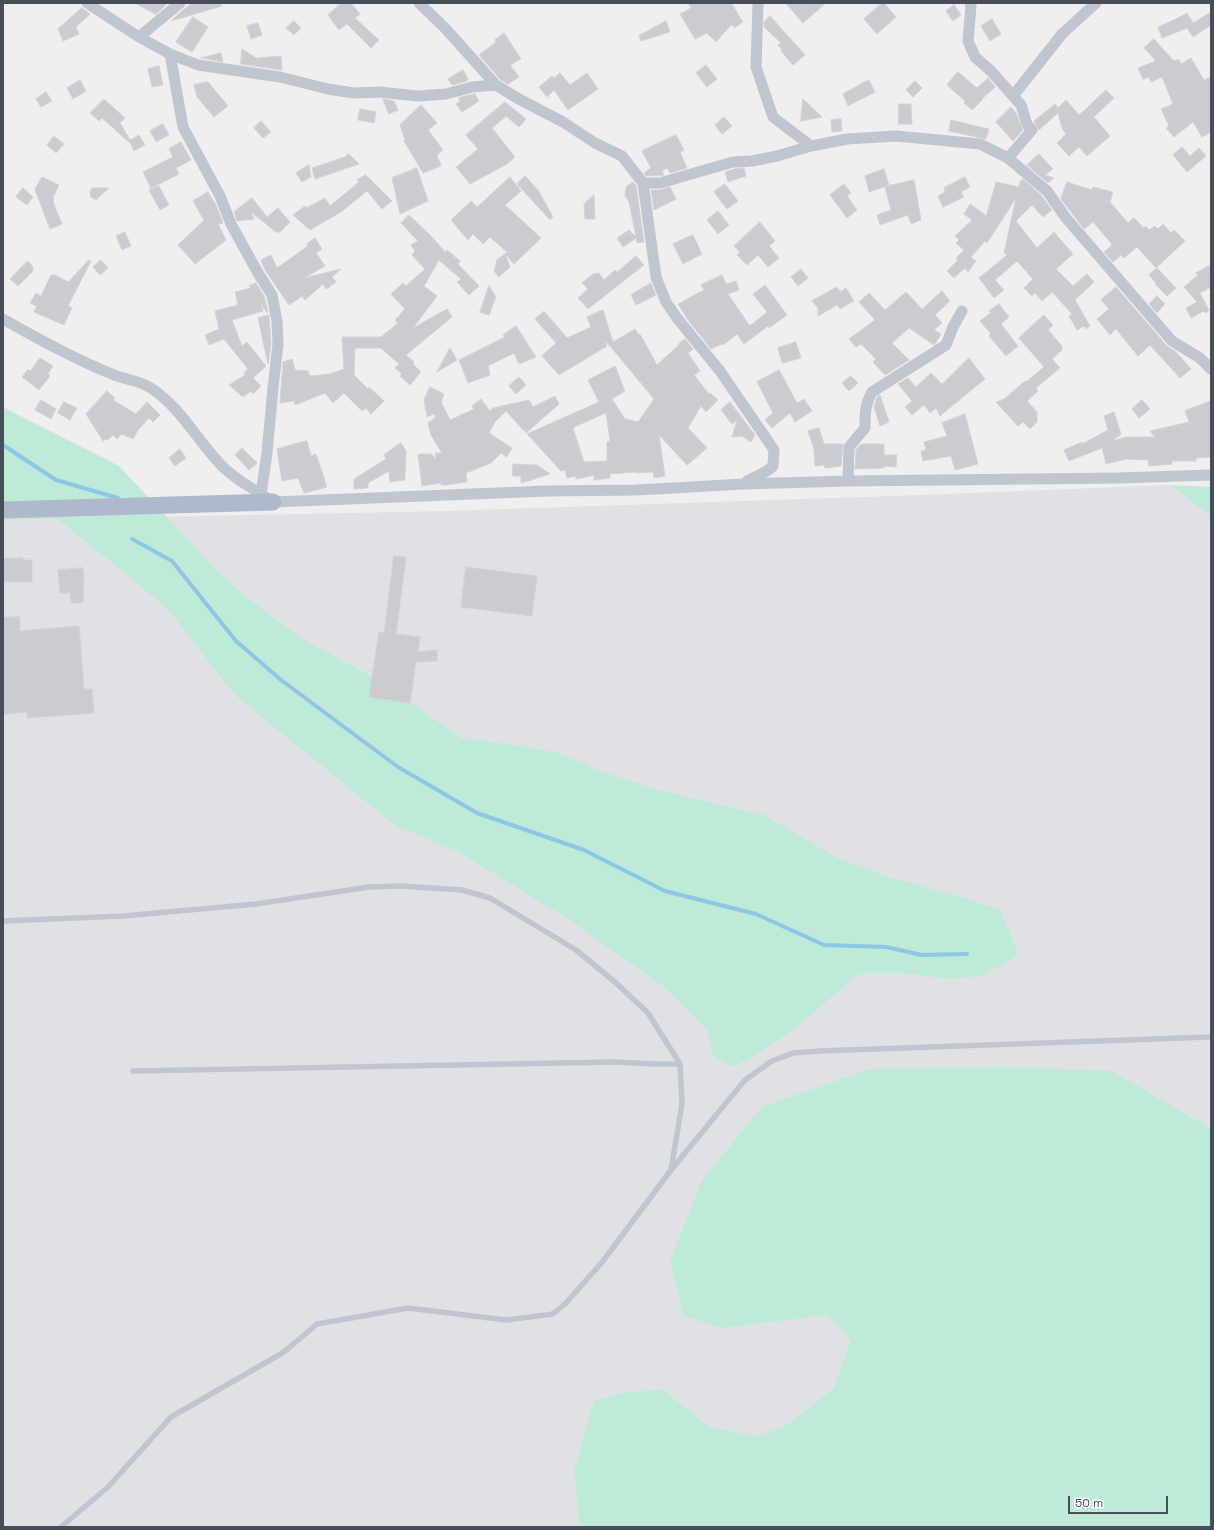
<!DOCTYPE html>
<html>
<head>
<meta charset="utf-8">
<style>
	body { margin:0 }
	#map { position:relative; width:1214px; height:1530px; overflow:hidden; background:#f0eeee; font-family:"Space Grotesk",sans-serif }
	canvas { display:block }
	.frame { position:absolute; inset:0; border:4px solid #474e5a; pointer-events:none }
	.scale { position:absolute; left:1068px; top:1496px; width:100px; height:18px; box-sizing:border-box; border:2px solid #474e5a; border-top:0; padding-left:5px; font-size:12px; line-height:14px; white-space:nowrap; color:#474e5a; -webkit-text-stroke:3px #fff; paint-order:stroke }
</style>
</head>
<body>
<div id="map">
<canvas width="1214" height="1530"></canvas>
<div class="frame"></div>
<div class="scale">50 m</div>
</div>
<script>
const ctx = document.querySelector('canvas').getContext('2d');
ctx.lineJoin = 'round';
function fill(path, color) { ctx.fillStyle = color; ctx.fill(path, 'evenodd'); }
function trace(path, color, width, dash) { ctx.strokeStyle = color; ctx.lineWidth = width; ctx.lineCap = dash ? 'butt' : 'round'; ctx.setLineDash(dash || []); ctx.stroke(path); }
fill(new Path2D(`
	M1169,485l42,31v1011h-1208v-1007l444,-9 475,-16z`), '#e0e1e5');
fill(new Path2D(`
	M3,407l116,59 97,104 31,28 57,42 65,35 93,63 45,6 48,8 49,20 58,19 102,24 74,43 53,20 64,17 45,15 18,44 -35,22 -37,3 -39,-6h-48l-61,53 -41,28 -24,13 -20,-12 -6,-26 -44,-43 -98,-69 -108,-66 -61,-25 -160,-130 -70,-89 -108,-88 -55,1z
	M1169,485l42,2v29z
	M1009,1067l103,4 99,58v398h-455v-1l-5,1h-171l-6,-55 20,-71 30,-8 38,-4 46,37 50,11 31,-13 45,-36 17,-47 -23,-26 -106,13 -38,-12 -14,-55 32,-81 60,-73 107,-38z`), '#beebd7');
trace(new Path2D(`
	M3,445l53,35 62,18
	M132,539l40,22 64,80 45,39 117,87 79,46 107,37 81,41 91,23 68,31 62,2 36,8 45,-1`), '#8ec6e5', 4);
const building = new Path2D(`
	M135,3h31l-3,5 -7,6z
	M193,3h28l1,3 -51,15 13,-12z
	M341,3h10l9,11 -5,4 24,22 -8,8 -24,-24 -8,6 -11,-15z
	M688,3h43l12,19 -9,6 -2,-4 -16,18 -9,-9 -12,6 -15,-25 11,-6z
	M786,3h18l2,2 7,-2h13l-23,20z
	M882,3h2l12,14 -19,17 -13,-15z
	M954,5l7,10 -8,6 -7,-10z
	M82,8l8,6 -14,13 3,7 -16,7 -5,-12z
	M1211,12v13l-18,12 -6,-9 -25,10 -4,-11 18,-8 11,-6 6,10z
	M770,16l35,39 -12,10 -12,-14 1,-1 -4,-5 3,-2 -17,-16v-5z
	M193,17l15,10 -16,25 -16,-10z
	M992,19l9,15 -11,7 -9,-15z
	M294,21l7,7 -7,7 -8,-7z
	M666,21l4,11 -29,9 -2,-5z
	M258,23l4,12 -11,4 -4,-13z
	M504,33l17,26 -11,6 9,12 -11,7 -7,-4 -22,-25 17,-13 -1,-2z
	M1154,39l20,22 5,-2 2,5 10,-6 13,22 7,-3v55l-9,5 -9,-15 -19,15 -8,-9 3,-2 -8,-17 12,-5 -11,-27 -11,5 -2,-5 -6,2 -5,-11 18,-7 -12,-13z
	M242,49l17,11 -2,-2 24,-2 1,14 -41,-6z
	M221,53l2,9 -22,-4z
	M706,65l11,14 -10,8 -11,-14z
	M159,66l4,19 -11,2 -4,-18z
	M463,70l5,9 -1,2 -15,4 -4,-6z
	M958,72l19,16 11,-10 7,9 -13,12h1l-11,11 -8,-7 1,-2 -18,-16z
	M560,73l10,12 17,-12 11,16 -30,21 -14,-20 -7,7 -8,-10 13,-11 2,2z
	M80,80l6,11 -13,8 -6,-11z
	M869,80l6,12 -27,14 -5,-12z
	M915,81l7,7 -9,9 -7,-7z
	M208,82l20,24 -14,11 -17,-20 -3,-12z
	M1106,90l8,8 -20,19 16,19 -23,20 -8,-9 -10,9 -12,-13 9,-9 -4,-6 -4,-15 -19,17 -5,-9 21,-17 3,4 8,-8 13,15z
	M46,92l6,9 -11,6 -5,-8z
	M475,94l4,7 -17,11 -6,-8 4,-3 -1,-3z
	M104,99l21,19 -5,5 10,17 9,-5 6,10 -11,6 -3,-7 -29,-26 -3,3 -9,-8z
	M383,99l11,2 4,9 -9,4z
	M803,99l19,18 -21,4z
	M505,102l21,17 -7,8 -13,-11 -14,12 23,29 -8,7 -37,20 -14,-17 22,-18 -12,-14z
	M899,104h12l1,20h-13z
	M421,105l16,18 -9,7 15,20 -6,5 4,11 -18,7 -19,-32 1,-1 -5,-15z
	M1011,107l5,6 7,17 -10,11 -17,-19z
	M360,109l16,3 -2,11 -16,-3z
	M724,117l8,9 -10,8 -7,-9z
	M841,119l1,12 -10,1 -1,-12z
	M951,120l38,9 -3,10 -37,-8z
	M261,121l10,11 -8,6 -9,-10z
	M163,124l6,11 -13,7 -6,-11z
	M676,135l8,15 -4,2 7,16 -17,5 -3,-5 -5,3 2,4 -18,1 -2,-3 7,-5 -9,-17z
	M54,136l10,8 -8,9 -9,-8z
	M181,142l10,18 -15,8 3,6 -28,14 -8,-16 30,-15 -4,-8z
	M1182,147l8,9 9,-8 7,8 -19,16 -14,-17z
	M349,154l10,10 -44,15 -3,-11 33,-11z
	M1039,154l14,15 -8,6 9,3 -6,5 -21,-18z
	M309,165l2,12 -9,5 -6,-9z
	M417,168l11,33 -28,13 -8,-36z
	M744,168l2,8 -18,6 -3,-10 9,-3z
	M884,169l5,16 -20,7 -4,-16z
	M366,175l26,26 -10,8 -15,-18 -26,21 -31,18 -17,-15 12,-9 1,2 19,-10 5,8 29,-24 -2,-2z
	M525,176l13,14 15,27 -3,3 -33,-36z
	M42,177l17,8 -6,12 1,8 8,19 -12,5 -15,-39z
	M510,177l11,14 -16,14 36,33 -27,26 -9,-10 2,-2 -17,-15 -7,7 -10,-10 -5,6 -17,-20 20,-19 6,6z
	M965,177l5,10 -9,5 3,5 -21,10 -5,-11 7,-4 -1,-4z
	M1023,179l18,16 11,15 -9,7 -11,-12 -16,16 21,27 17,-16 19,22 -17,15 17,17 14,-12 7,8 -19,18 15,26 -4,3 -2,-3 -7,4 -8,-14 3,-2 -20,-22 -10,9 -7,-8 -3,3 -8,-8 9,-9 -16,-18 -22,19 9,10 -10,8 -15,-20 28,-23 -3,-2 12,-55 -29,45 -2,-2 -14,16 5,4 -8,11 -3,-4 -11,10 -7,-7 11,-11 -2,-2 8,-8 -8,-7 3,-3 -4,-4 17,-16 -8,-6 6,-10 14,10 2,3 10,-35 23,5 1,-5z
	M914,180l7,40 -10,4 -3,-9 -28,10 -3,-10 14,-5 -6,-23z
	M633,182l3,4 8,56 -7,1 -1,-5 -13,9 -6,-9 12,-8 7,7 -7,-35 -4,-6 1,-9z
	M1067,182l25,8 1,-3 20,5 -3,10 18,21 6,-5 10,10 2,-2 3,4 6,-4 3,3 5,-5 8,9 3,-3 11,11 -29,27 -19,-21 -13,11 -3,-3 -8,7 -9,-10 8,-7 -1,-2 -18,-21 -9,7 -23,-30z
	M725,184l13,17 -11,8 -13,-17z
	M844,184l7,9 -4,3 10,14 -10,8 -17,-23z
	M159,186l10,19 -9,5 -11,-20z
	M670,187l6,12 -22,11 -3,-20h9z
	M23,188l10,9 -6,8 -11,-8z
	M92,188h17l-13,12 -5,-3 -1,-4z
	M208,192l8,13 7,18 -5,1 8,16 -31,24 -17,-19 26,-25 -11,-19z
	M594,195l1,24h-10l-1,-15z
	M252,198l15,19 11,-9 12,14 -10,10h-4l-25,-20 3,7 -17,2 -3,-9z
	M718,211l11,14 -11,9 -11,-14z
	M409,215l22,21 14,16 2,-2 13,11 -2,3 21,22 -10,9 -12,-13 4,-3 -22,-19 -15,26 13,10 -24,32 34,-19 5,8 -46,38 8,7 -1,2 8,8 -11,13 -10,-9 2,-2 -7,-6 4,-4 -18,-16h-26l-1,27 14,14 1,-2 15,14 -13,13 -5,-6 -4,3 -18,-18 -11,10 -8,-10 -30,12 -1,-4 -14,2 3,-41 9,-3 3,11 13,1 2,5 20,-2 14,-5 -2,-32h39l17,-14 -3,-3 10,-11 -14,-15 12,-11 3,3 19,-17 -13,-14 3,-4 -4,-6 7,-4 -17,-18z
	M760,222l15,19 -6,5 10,12 -11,9 -10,-12 -11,10 -10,-10 3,-3 -6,-6z
	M125,232l6,14 -9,4 -6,-14z
	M693,235l9,19 -19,10 -10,-20z
	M315,238l7,11 -6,4 9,13 -21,12 37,-9 -9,8 4,5 -10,7 -3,-5 -18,16 -3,-4 -13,9 -24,-35 -4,-10 10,-5 6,13 31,-22 -1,-2z
	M505,254l5,13 -11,10 -5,-6 3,-11z
	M636,256l8,9 -56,44 -10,-11 10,-9 -6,-6 11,-9 6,-1 5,7 11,-10 2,2z
	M89,260l2,1 -23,45 4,2 -8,17 -30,-13 3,-6 -7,-3 6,-10 5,3 10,-21h4l13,7z
	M101,260l7,8 -8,7 -7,-8z
	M28,261l5,6v4l-15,15 -8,-7z
	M1211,265v22l-11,6 9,17 -3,3 -2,-2 -13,7 -5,-10 11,-6 -13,-15 14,-12 -2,-2z
	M1157,268l19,20 -9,8 -12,-12 1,-1 -7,-8z
	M801,269l7,9 -10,8 -7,-9z
	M722,275l4,9 10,-3 3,9 -11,4 21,31h2l16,-13 -14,-18 12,-9 22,30 -18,13 -1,-2 -24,18 -7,-10 -14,11 -1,-1 -11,5 -23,-29 -10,-16 26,-14 -3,-5z
	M256,283l8,13 4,16 -1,1 -7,-11 3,9 -31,9 10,26 5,-4 19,24 -13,12 8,8 -8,8 -2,-3 -8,6 -14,-12 16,-10 -1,-2 4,-4 -24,-30 -15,6 -4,-10 14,-6 -4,-18 23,-6 -3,-13 16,-4 -2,-2z
	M651,283l5,12 -20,10 -5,-10z
	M489,286l7,11 -7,18 -9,-3z
	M837,287l3,5 6,-4 8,13 -14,8 -3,-4 -19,11v-8l-6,-7z
	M1116,287l51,59 9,6 15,17 -11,9 -30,-33 -12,11 -22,-27 -6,6 -13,-16 12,-10 -8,-9z
	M942,291l8,10 -15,14 7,8 -8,7 7,4 -6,10 -1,1 -25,-17 -17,15 17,17 -24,15 -12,-13 3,-3 -15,-15 -5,3 -7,-8 26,-19 -16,-18 10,-9 16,17 21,-18 16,17z
	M1157,296l8,8 -8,9 -8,-9z
	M999,304l10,13 -8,7 17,22 -12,10 -17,-20 2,-2 -11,-13 11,-8 -2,-2z
	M603,310l10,32 22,-13 4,6 1,-1 17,31 23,-21 -1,-1 6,-4 8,10 -5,4 12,18 -6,4 15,19 1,-1 8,7 -12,12 -5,-6 -13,22 19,20 -20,17 -28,-30 6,41 -11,2 -1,-6 -16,1v-1l-27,2v4l-16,2v-5l-18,4 -1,-3 -8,2 -2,-8 -4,1 -34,-37 72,-32 -11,-22 27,-14 10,25 -13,8 13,20 13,3 16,-23 -49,-59 2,6 -48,29 -17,-19 14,-13 -21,-24 9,-8 23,27 24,-11 -4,-10zM606,413l4,28 -3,1v19l-23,1 -11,-34z
	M269,315l2,29 -3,20 -10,-46z
	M1044,315l9,10 -5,5 14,16v4l-10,9 8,9 -24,20 2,3 -11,10 10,11v10l-7,7 -7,-7 -5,4 -22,-24 8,-3 21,-18 1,1 18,-15 -25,-29z
	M516,326l20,31 -17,7 -5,-11 -26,13 2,9 -22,8 -9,-23 46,-23 -2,-2z
	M796,342l5,16 -19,5 -4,-15z
	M450,348l7,12 -20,12z
	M40,358l13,8 -5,8 2,2 -11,14 -17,-13 6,-8 2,2z
	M969,358l16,21 -45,37 -4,-8 -6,5 -6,-8 -12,10 -7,-8 7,-6 -14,-17 10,-6 8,9 15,-14 11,11z
	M779,370l18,33 7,-4 8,12 -17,11 -5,-9 -18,15 -7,-8 8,-7 -16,-31z
	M851,376l7,7 -9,8 -7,-8z
	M519,377l7,8 -10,9 -7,-8z
	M430,387l14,7 -3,8 9,18 24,-11 -2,-3 9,-7 9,12 3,-3 36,-8 4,7 22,-11 4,8 -33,29 -2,-4v2l-18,-20 -11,11 -6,11 23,15 -5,9 -6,-4 -10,10 -25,10 1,9 -20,3h-6v-2l-19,3 -4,-32h13l5,5 -1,-6h7l-11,-18 -3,-12 8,-6 -2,-3 -7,3 -3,-17z
	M107,391l8,7 -2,2 23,14 11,-12 13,13 -7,7 -4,-4 -11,12 -5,9 -11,-5 -5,5 -4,-4 -5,5 -2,-1 -3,2 -17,-27z
	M880,395l9,27 -9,4 -6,-19 3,-10z
	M41,400l15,9 -5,10 -16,-9z
	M1142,400l8,9 -11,9 -7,-9z
	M1211,401v56l-15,1v3h-24v3l-23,2 -1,-6 -21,-1 -21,5 -4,-16 -33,13 -5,-11 18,-8v2l26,-14 -4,-14 10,-4 7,22 -9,7 15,-4h28l-5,-6 39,-9 -4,-11z
	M64,402l13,6 -7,12 -12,-7z
	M730,402l25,33 -4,7 -9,-6 -10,1 5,-17 -5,4 -11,-14z
	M965,414l13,50 -23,6 -4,-14 -28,5 -2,-10 5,-1 -2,-8 23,-6 -5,-13z
	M819,428l5,16h19l-2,22 -16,2 -1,-3 -9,1 -1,-17 -6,-18z
	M307,441l4,15 5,-2 11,33 -23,6 -6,-15 -16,3 -5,-32z
	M401,443l5,8 -1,29 -15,2 -1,-11 -21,12v5l-14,1v-10l32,-20 -2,-4z
	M861,444h23v11h13l-1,12 -12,-1v2l-29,1 1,-19z
	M242,448l15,15 -8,7 -14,-15z
	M180,449l6,9 -11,8 -6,-8z
	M513,464l24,1 13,9 -29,9v-7h-8z
	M394,556l12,1 -10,77 24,3 -2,15 19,-2 1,11 -22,1 -6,41 -41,-6 10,-65h5z
	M23,558v2h9v22h-29v-23z
	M466,567l71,9 -5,40 -71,-9z
	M83,568l1,7 -1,28h-12l-1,-10h-10l-2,-23z
	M20,617v14l59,-5 5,63h8l2,24 -67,5v-6l-24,2v-96z`);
fill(building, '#cbccd2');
trace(building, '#d2d3d9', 1);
trace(new Path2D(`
	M3,921l120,-5 133,-12 113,-17 32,-1 61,4 28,8 86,52 39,32 33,31 32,51
	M133,1071l482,-9 40,2h25l2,40 -11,66
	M61,1527l47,-40 63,-70 113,-65 33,-28 91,-16 98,12 47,-6 13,-11 37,-42 68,-91 74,-90 27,-19 21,-8 26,-2 392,-14`), '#bfc6cf', 5.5);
trace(new Path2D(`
	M87,3l52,34 31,17 28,11 82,12 48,12 26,4 25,-1 39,4 28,-2 26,-7 24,-2 21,13 46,24 32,21 27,13 21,27h17l73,-21 19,-1 25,-5 34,-10 36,-7 49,-3 84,8 28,14 39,33 19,27 106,123 28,17 11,11
	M419,3l26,25 51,57
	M758,3l-2,64 17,50 38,29
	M970,3l1,3 -3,35 7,16 16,14 30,34 6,19 5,6 -24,28
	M139,37l41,-34
	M170,54l13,73 37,69 11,28 27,49 14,22 5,26 1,23 -5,44 -6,65 -6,41
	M1013,96l49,-62 34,-31
	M643,183l13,94 10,25 11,16 43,53 54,79 -1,16c-8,8 -18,10 -27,16
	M3,319c35,20 71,40 109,55 13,6 27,6 39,14 30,20 46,52 70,77 15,16 34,24 52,37l274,-11 90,-1 107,-6 104,-3 271,-3 92,-3
	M848,481l1,-34 16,-19c0,-13 0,-24 7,-36l74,-47 7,-18 9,-16`), '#bfc6cf', 11);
trace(new Path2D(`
	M3,510l270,-8`), '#afb9cb', 17);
</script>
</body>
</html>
